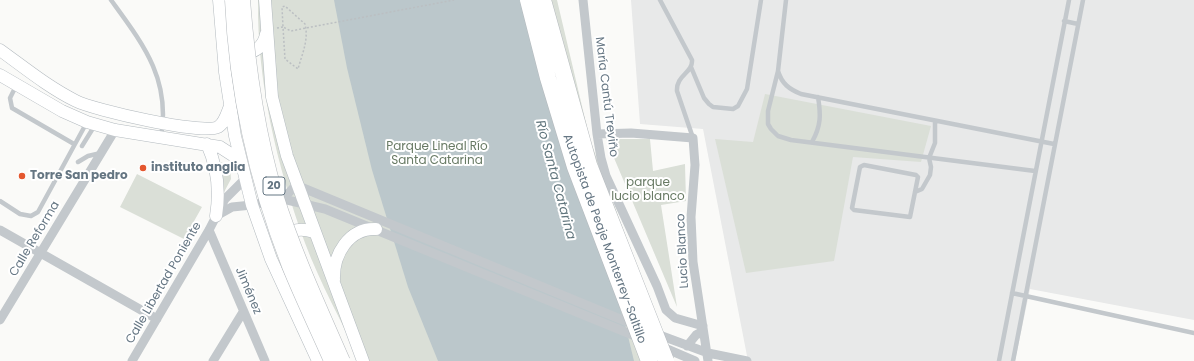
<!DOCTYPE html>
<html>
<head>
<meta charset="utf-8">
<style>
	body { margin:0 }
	canvas { display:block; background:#fafaf8 }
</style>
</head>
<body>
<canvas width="1194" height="361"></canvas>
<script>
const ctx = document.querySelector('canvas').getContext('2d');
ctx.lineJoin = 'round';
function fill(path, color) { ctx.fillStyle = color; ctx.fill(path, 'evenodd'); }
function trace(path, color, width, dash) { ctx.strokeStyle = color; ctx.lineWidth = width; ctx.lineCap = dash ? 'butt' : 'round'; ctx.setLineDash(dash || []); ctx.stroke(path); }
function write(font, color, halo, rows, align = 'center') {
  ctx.font = font + ' Poppins,sans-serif'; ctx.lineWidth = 4; ctx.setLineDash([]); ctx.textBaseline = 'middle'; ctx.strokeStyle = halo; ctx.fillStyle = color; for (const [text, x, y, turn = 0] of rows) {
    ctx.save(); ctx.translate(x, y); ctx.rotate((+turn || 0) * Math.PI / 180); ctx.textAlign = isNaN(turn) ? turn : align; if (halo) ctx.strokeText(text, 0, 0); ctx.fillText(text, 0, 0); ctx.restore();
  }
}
fill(new Path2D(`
	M631,0h563v320l-164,-31 -15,72h-267l-45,-232 -63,-5z`), '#e8e9e9');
fill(new Path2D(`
	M258,0h299l33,140 82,221h-312c-18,-39 -40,-78 -55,-118 -28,-77 -48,-161 -47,-243z
	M765,94l166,32 -10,36 -68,-5 -19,104 -88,12 -31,-134 38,3z
	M606,139h44l3,32 32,-7 1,37 -25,4 16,102z
	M216,160l14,6 1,13 -9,17z
	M137,174l65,33 -18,32 -64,-32z`), '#dadfd7');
fill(new Path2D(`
	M334,0h195l97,328 8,33h-196l-30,-74 -36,-117 -25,-102z`), '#bbc7cb');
const secondary = new Path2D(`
	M219,0l6,72 10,64 17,69 19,54 47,102
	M265,0l7,97 15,59 76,205
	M0,50c25,18 48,37 76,51 18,9 126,34 142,26 7,-4 9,-14 12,-21
	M239,51c13,5 25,-4 27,-17
	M0,75l62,36 25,11 28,8 105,17 20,13
	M207,144c11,24 13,47 9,72
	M282,238c10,-9 19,-10 32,-6
	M334,280c-1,-26 15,-52 42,-51`);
trace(secondary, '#b3babf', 13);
trace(new Path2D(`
	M277,28l6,-1 2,32 13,10c4,-15 11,-29 7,-45l-20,-18 -3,1 1,20 8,4 15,-3 148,-28`), '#bbbfc2', 1.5, [2, 2]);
trace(new Path2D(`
	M111,0c32,44 60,79 50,137
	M660,0l32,60c1,13 -16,15 -15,31l16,47
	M786,0l-8,71 -10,40v13l3,5 7,7 13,4 244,31
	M1064,21l14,3
	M691,67l13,31 5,6 4,3 20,2 5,-3 9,-17 14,-89
	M778,71c4,13 11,18 23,23l253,50
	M16,86l-6,12 2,10 62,36
	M812,142c9,-16 9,-27 6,-45
	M82,146l13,-21
	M78,162l10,-6 13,-3
	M864,165l52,10 2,2 -8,40 -56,-7 -2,-2 8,-41z
	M915,192l7,-3 8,-14 1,-8 -2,-9 6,-15v-22
	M0,201l20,13 11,2 7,-4 49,-90
	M1012,293l182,40
	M999,361l70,-361
	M1013,361l70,-361`), '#c3c8cc', 4.5);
trace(new Path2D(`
	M583,0l14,134 4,24 5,18 51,110 9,24 9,8 28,8
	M597,134l34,-1 62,5 2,27 -4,52 2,45 15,99
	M283,199l13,-14 341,141
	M216,216l16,-9 20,-2 31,-6 42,10 315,129
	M0,230l157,89
	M209,230l56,131
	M0,320l115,-190
	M654,333l54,20 39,8
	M660,346l35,15
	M687,346l9,-11 7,-4
	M132,361l77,-131 16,-31 20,-20
	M213,361l30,-49`), '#c3c8cc', 9);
trace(secondary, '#fff', 12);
const primaryBridge = new Path2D(`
	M232,0c4,91 24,181 57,266 13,32 28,63 42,95
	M243,0c5,66 14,131 33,195 18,57 43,111 67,166`);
const highwayBridge = new Path2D(`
	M528,0l20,78 27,89 74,194
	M543,0l46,165 77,196`);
trace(primaryBridge, '#b5babe', 15, []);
trace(highwayBridge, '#b4b9bd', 17, []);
trace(primaryBridge, '#fff', 14);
trace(highwayBridge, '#fff', 16);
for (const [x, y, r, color] of [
	[143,168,4,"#e4572e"],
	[22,176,4,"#e4572e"]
]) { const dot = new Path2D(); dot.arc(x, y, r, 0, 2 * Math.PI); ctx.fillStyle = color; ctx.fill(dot); trace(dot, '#fff', 1.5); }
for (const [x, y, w] of [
	[274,186,22]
]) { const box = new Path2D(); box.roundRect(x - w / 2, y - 9, w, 18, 3); ctx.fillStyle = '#fff'; ctx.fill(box); trace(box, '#657683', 1); }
write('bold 11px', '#657683', null, [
	["20",274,186]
]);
write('12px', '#657683', '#fff', [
	["María Cantú Treviño",606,97,83],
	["Calle Reforma",35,239,-59],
	["Autopista de Peaje Monterrey-Saltillo",604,239,70],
	["Lucio Blanco",683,251,-93],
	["Calle Libertad Poniente",164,283,-60],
	["Jiménez",248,291,67]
]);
write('12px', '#687a64', '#fff', [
	["Parque Lineal Río",437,147],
	["Santa Catarina",437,161],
	["parque",648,183],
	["lucio blanco",648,197]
]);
write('bold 12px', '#657683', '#fff', [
	["instituto anglia",151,168],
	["Torre San pedro",30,176]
], 'left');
write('italic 13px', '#60757c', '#fff', [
	["Río Santa Catarina",555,180,75]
]);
</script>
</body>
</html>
